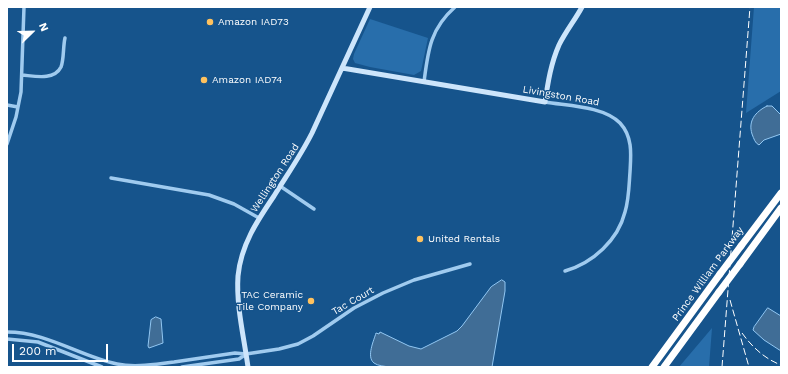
<!DOCTYPE html>
<html>
<head>
<meta charset="utf-8">
<style>
	body { margin:0 }
	#map { position:relative; width:788px; height:374px; overflow:hidden; background:#16548c; font-family:"Work Sans",sans-serif }
	canvas { display:block }
	.frame { position:absolute; inset:0; border:8px solid #fff; pointer-events:none }
	.north { position:absolute; left:12px; top:12px; width:40px; height:40px; -webkit-text-stroke:3px #16548c; paint-order:stroke; rotate:67deg; font-size:11px; font-weight:700; line-height:16px; text-align:center; color:#fff }
	.north::after { content:''; display:block; margin:auto; width:14px; height:18px; background:#fff; clip-path:polygon(50% 0,100% 100%,50% 72%,0 100%) }
	.scale { position:absolute; left:12px; top:344px; width:96px; height:18px; box-sizing:border-box; border:2px solid #fff; border-top:0; padding-left:5px; font-size:12px; line-height:14px; white-space:nowrap; color:#fff; -webkit-text-stroke:3px #16548c; paint-order:stroke }
</style>
</head>
<body>
<div id="map">
<canvas width="788" height="374"></canvas>
<div class="frame"></div>
<div class="north">N</div>
<div class="scale">200 m</div>
</div>
<script>
const ctx = document.querySelector('canvas').getContext('2d');
ctx.lineJoin = 'round';
function fill(path, color) { ctx.fillStyle = color; ctx.fill(path, 'evenodd'); }
function trace(path, color, width, dash) { ctx.strokeStyle = color; ctx.lineWidth = width; ctx.lineCap = dash ? 'butt' : 'round'; ctx.setLineDash(dash || []); ctx.stroke(path); }
function write(font, color, halo, rows, align = 'center') {
  ctx.font = font + ' "Work Sans",sans-serif'; ctx.lineWidth = 3; ctx.setLineDash([]); ctx.textBaseline = 'middle'; ctx.strokeStyle = halo; ctx.fillStyle = color; for (const [text, x, y, turn = 0] of rows) {
    ctx.save(); ctx.translate(x, y); ctx.rotate((+turn || 0) * Math.PI / 180); ctx.textAlign = isNaN(turn) ? turn : align; if (halo) ctx.strokeText(text, 0, 0); ctx.fillText(text, 0, 0); ctx.restore();
  }
}
fill(new Path2D(`
	M754,7h27v84l-35,22z
	M370,19l58,19 -7,33 -7,4 -44,-8 -15,-4 -2,-4 1,-5z
	M712,328l-3,39h-30z`), '#286eab');
const water = new Path2D(`
	M767,106h5l9,9v19l-17,6 -5,5c-4,-2 -5,-6 -7,-11 -4,-13 3,-22 15,-28z
	M502,280l3,2v9l-13,76h-103c-5,-1 -11,-1 -15,-4 -8,-6 0,-23 2,-30l3,1 1,-2 29,14 12,3 36,-18 5,-5 29,-39z
	M768,308l13,8v35l-17,-11 -11,-10 1,-3z
	M156,317l5,2 2,24 -14,5 -1,-2 3,-26z`);
fill(water, '#406d96');
trace(water, '#92c7f2', 1);
trace(new Path2D(`
	M22,75c12,1 32,6 39,-8 3,-7 2,-21 4,-29
	M424,82c4,-31 6,-53 31,-75
	M545,102c23,4 58,4 75,21 13,14 11,32 10,49 -1,13 -1,27 -5,40 -7,28 -32,51 -60,59
	M7,105l11,2
	M7,144l9,-27 5,-25 3,-85
	M111,178l98,17 25,9 25,14
	M280,186l34,23
	M7,332c40,0 72,24 110,32 19,4 39,0 57,-2 21,-3 41,-6 61,-9l11,1 33,-5 19,-5 15,-8 41,-28 29,-15 31,-13 56,-16
	M7,339l31,3 64,25
	M182,367l57,-8 7,-5`), '#a0cbef', 3.5);
trace(new Path2D(`
	M342,68l203,34c3,-20 6,-39 14,-57 7,-14 16,-25 23,-38
	M248,367c-4,-30 -12,-61 -10,-91 3,-31 19,-55 36,-80 13,-21 27,-41 38,-63l58,-126`), '#cde5fb', 5);
trace(new Path2D(`
	M741,246l40,-53
	M740,264l41,-56
	M652,367l68,-93
	M664,367l55,-75`), '#fff', 7);
trace(new Path2D(`
	M730,300l19,67
	M742,333c10,14 23,26 39,32
	M722,367l28,-360`), '#fff', 1, [7, 3]);
trace(new Path2D(`
	M720,274l21,-28
	M719,292l21,-28`), '#fff', 7);
for (const [x, y, r, color] of [
	[210,22,4,"#ffc25e"],
	[204,80,4,"#ffc25e"],
	[420,239,4,"#ffc25e"],
	[311,301,4,"#ffc25e"]
]) { const dot = new Path2D(); dot.arc(x, y, r, 0, 2 * Math.PI); ctx.fillStyle = color; ctx.fill(dot); trace(dot, '#16548c', 1.5); }
write('10px', '#fff', '#16548c', [
	["Amazon IAD73",218,22],
	["Amazon IAD74",212,80],
	["United Rentals",428,239],
	["TAC Ceramic",303,295,"right"],
	["Tile Company",303,307,"right"]
], 'left');
write('10px', '#fff', '#16548c', [
	["Livingston Road",561,96,10],
	["Wellington Road",275,178,-57],
	["Prince William Parkway",708,274,-54],
	["Tac Court",353,301,-30]
]);
</script>
</body>
</html>
